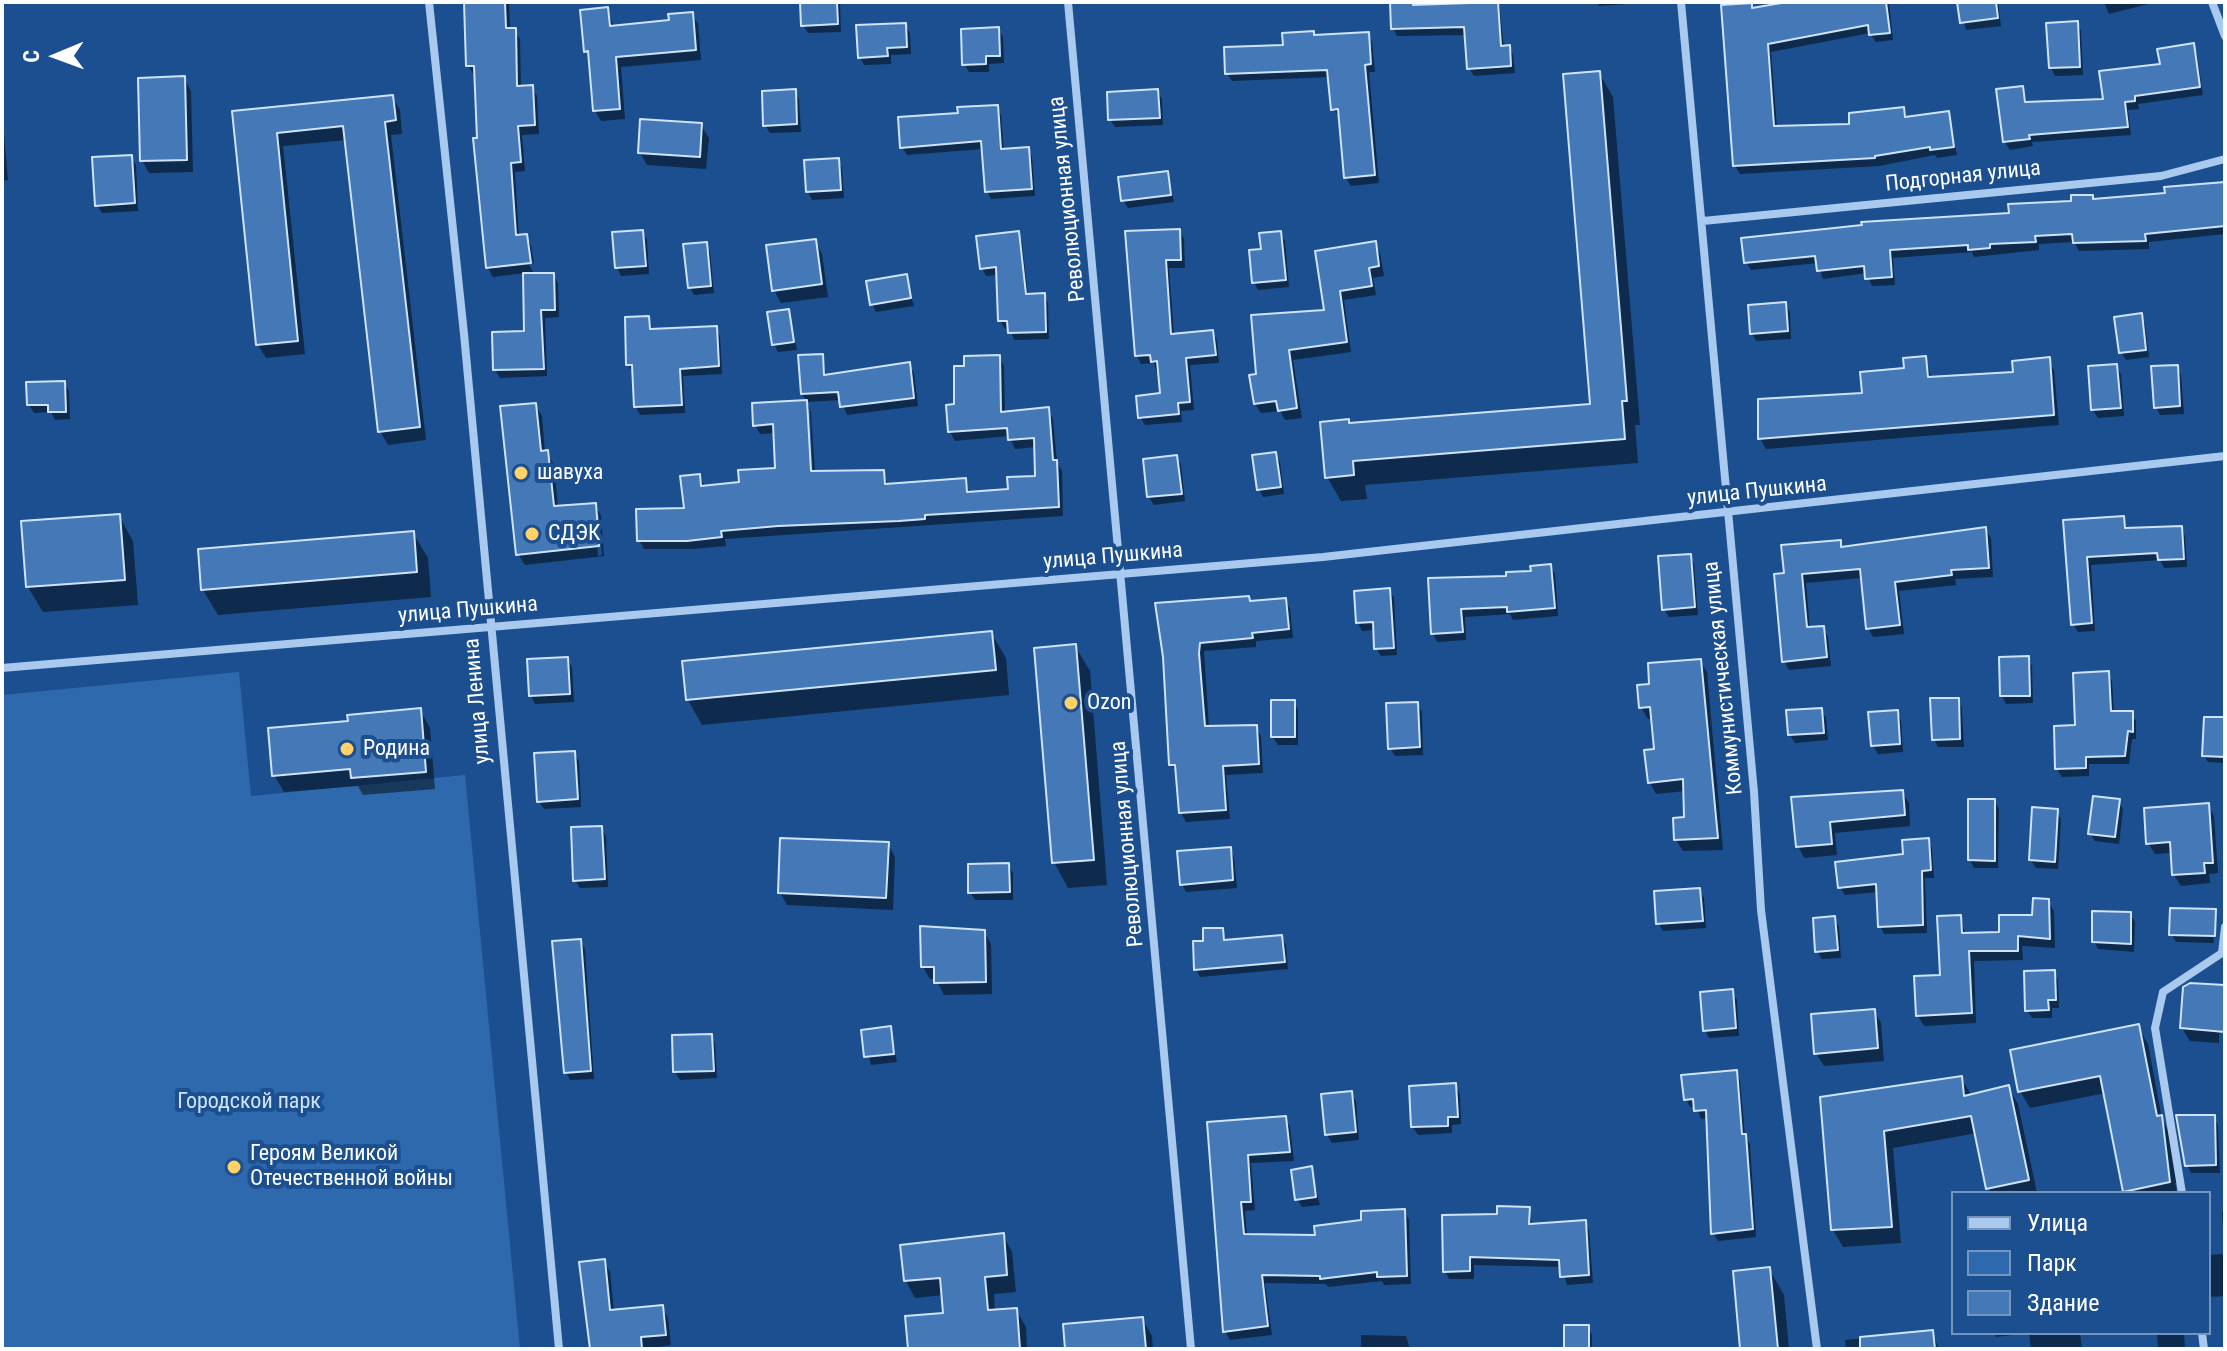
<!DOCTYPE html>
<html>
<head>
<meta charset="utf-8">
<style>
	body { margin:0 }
	#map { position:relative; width:2227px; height:1351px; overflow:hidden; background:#1b4f8f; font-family:"Roboto Condensed",sans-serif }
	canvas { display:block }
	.frame { position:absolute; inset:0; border:4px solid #fff; pointer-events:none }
	.legend { position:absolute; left:1951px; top:1191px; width:260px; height:144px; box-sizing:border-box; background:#1b4f8f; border:2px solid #7695bc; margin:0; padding:10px 14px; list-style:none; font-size:24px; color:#fff }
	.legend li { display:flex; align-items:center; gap:16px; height:40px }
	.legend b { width:40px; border:2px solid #7695bc }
	.north { position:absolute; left:16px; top:16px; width:80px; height:80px; -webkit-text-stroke:6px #1b4f8f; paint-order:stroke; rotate:269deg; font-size:22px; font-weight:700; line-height:32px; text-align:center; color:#fff }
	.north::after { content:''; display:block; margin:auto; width:28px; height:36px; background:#fff; clip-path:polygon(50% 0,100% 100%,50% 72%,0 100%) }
</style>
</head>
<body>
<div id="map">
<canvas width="2227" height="1351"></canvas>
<div class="frame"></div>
<ul class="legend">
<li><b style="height:10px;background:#a9c9ee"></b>Улица</li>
<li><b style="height:22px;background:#2e69ad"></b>Парк</li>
<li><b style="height:22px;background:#4478b7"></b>Здание</li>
</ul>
<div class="north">С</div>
</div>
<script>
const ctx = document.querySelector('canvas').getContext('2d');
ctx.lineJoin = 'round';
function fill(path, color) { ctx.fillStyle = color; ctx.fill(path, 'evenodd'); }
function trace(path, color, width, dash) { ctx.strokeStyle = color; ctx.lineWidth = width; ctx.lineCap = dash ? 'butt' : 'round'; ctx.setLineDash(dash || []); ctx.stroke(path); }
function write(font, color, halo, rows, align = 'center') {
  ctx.font = font + ' "Roboto Condensed",sans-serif'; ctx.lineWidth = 8; ctx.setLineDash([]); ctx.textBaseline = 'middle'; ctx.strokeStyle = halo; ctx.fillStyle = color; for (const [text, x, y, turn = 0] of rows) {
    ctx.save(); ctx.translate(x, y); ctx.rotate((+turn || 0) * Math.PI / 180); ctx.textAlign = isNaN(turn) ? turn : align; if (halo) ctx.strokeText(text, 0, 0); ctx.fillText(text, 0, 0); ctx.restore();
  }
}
fill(new Path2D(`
	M239,672l12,124 214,-21 55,574h-518v-654z`), '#2e69ad');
fill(new Path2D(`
	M462,2h47l1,28h4l6,9 1,49 11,-1 5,9 2,38 -17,1 3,36 -10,1 4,65 7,-1 5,9 3,19 -7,-10 -3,2 11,19h18l5,8 1,34 -14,1 2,58 -47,2 -5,-8 31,-37 -1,-60 -32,4 -5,-9 -11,-194h-4l-5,-9 -1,-43z
	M802,2h38l1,30 -33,1 -5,-8z
	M1392,2h24v5l83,-5 5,46 5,-1 4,8 2,18 -41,3 -5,-8 -2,-33 -70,1 -4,-8z
	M1597,2h44v1l-42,3z
	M1800,2h89l4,38 -17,2 -6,-9 -99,19 6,75 74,-1 52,-17 5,10 40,-6 9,42 -20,3 -2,-3 -56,11 -139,8 -5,-8 16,-161 2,4z
	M1959,2h39l3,24 -35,4z
	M2104,2h52l-47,12z
	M607,9l7,18 57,-5 21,-8 6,10 3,36 -80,7 4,52 -24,2 -6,-10 -4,-52 -5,-8z
	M2077,23l4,8 2,44 -28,1 -4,-8z
	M905,25l5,8 1,21 -20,1v9l-27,1 -4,-8z
	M998,29l5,8 1,26 -15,1v8h-20l-5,-8z
	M1368,34l4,8 3,30h-6l10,111 -28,3 -5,-8 -6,-61 -7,-8 -3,-32 -98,4 -5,-8 88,-36z
	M2193,46l4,8 6,41 -65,9 1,5 -11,1 3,25 -99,7 1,4 -23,4 -5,-8 17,-54 6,16 77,-3z
	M1599,73l14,24 27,328h-5l3,38 -273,22 2,14 -26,2 -14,-24 23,-52 242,-19z
	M184,78l7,13 2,81 -44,1 -7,-13z
	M794,91l5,8 2,33 -31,1 -5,-8z
	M1157,91l5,8 1,26 -48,2 -5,-8z
	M392,97l8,13 2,24 -11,1 35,305 -38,5 -8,-14 -33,-291 -64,6 22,208 -39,4 -8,-13 -23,-232z
	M997,107l4,8 3,36 24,-2 4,8 3,39 -44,3 -4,-8 -4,-42 -76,6 -5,-8 58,-32z
	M2,112l6,68 -6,1z
	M701,125l8,13 -3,31 -59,-4 -7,-12z
	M131,157l5,8 2,46 -36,2 -5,-8z
	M838,160l4,8 2,30 -32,2 -4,-8z
	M1167,173l7,29 -46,6 -5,-8z
	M2225,185v49l-76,8v7l-70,2 -5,-9 -35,2v6l-65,7 -2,-5 -79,6 2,27 -23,1 -5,-13 -44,6 -5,-16 -67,7 -5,-8 265,-47z
	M1179,231l5,8 1,29h-16l5,67 38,-3 5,8 2,23 -29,2 4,45 -13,1 1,11 -37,3 -5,-8 23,-22 -9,-32 -13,1 -4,-8 -10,-123z
	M642,232l5,8 2,34 -28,2 -4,-9z
	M1280,233l5,8 4,46 -31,3 -4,-8 9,-32z
	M1018,234l4,8 6,54 16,-1 4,8 1,36 -35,1 -4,-12 -5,1 -5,-8 -1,-46 -13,1 -4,-8z
	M815,241l7,13 6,43 -47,6 -7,-13z
	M706,244l4,8 4,41 -20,2 -4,-8z
	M1375,244l5,9 4,23 -11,2 3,17 -32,5 7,52 -58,8 9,58 -17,2 -5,-9 -19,2 -6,-9 3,-28 68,-64 -9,-59z
	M905,277l9,29 -38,6 -4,-8z
	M1785,304l5,8 1,27 -35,2 -4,-8z
	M788,311l9,39 -19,2 -4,-8z
	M2140,316l5,8 4,33 -23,3 -5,-8z
	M648,318l5,13 63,-3 4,8 2,38 -39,2 2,37 -45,2 -4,-8 -3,-34 -5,-8z
	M821,356l6,21 82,-12 5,8 4,33 -71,9 -6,-15 -34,2 -5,-8z
	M999,357l5,9 1,47 43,-3 5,9 4,43 5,9 1,45 -338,23 1,7 -33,3h-49l-5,-9 47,-30 13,-34 6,11 36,-4 37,-13 -3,-37 -15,1 -5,-9 51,-23 5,9 4,62 68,-1 5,13 77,-4 5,13 40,-3 27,-13 -1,-31 -21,2 -6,-13 -54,5 -5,-9 16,-64zM806,409h4l3,72h-3z
	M1925,359l7,20 83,-5 34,-14 5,10 5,55 -293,24 -6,-11 104,-43z
	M2116,366l5,8 3,42 -26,2 -5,-8z
	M2177,367l4,8 3,39 -24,1 -4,-8z
	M64,383l5,8 1,28 -15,1 -4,-8 -17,1 -5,-8z
	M535,405l7,11 3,37 9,11 4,44 37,-3 6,11 3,40 -79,9 -7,-11zM595,514h4l3,41 -4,1z
	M1275,454l5,8 4,32 -21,3 -4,-8z
	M1176,457l5,8 4,36 -31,4 -5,-8z
	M119,516l14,25 5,64 -95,7 -15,-25z
	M2123,518l5,12 53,-2 4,8 2,31 -23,1 -4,-8 -69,5 4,66 -17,1 -5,-8 -8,-102z
	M1985,529l6,9 2,39 -38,2 1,6 -57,6 5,43 -31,3 -5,-9 -6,-50 -56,5 4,46 13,-1 5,9 3,29 -42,4 -5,-9 2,-86 54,-33 4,7z
	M413,533l15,25 3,39 -213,18 -15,-25 -3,-39z
	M2223,551h2v77l-2,-33z
	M1690,556l4,8 4,51 -29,2 -5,-8z
	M1550,566l5,8 3,42 -45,4 -3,-6 -45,3 1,23 -29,2 -4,-9 -3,-53 78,-3z
	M1389,590l5,8 3,57 -16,1 -5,-8 -1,-18 -13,1 -4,-8z
	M1285,600l5,9 3,29 -37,3v6l-52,4 5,77 47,-1 5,9 2,37 -37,2 4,44 -44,3 -5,-9 -4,-40 -6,-9 -6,-107 86,-54z
	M991,633l15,25 3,37 -307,30 -14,-25z
	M1075,646l15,25 17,214 -39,3 -14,-26z
	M2027,658l5,8 1,37 -27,1 -4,-8z
	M567,659l5,8 2,35 -39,2 -4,-8z
	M1700,661l7,11 16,178 -40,1 -7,-11 11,-21 -1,-28 -30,3 -6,-11 6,-32 -3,-32h-5l-7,-12 11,-22z
	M2108,673l4,8 2,32h17l5,8v18h-4l-3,25h-40v12l-27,1 -5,-8z
	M1958,700l4,8 2,39h-26l-4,-8z
	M1294,702l4,8v35h-20l-5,-8z
	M1417,704l5,8 1,43 -28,1 -5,-8z
	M420,710l10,18 5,61 -72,6 -5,-9 -74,6 -10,-17 76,-52z
	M1821,710l5,8 2,22 -33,3 -5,-8z
	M1897,712l4,8 2,32 -25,2 -5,-8z
	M2225,719v44l-17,-1 -4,-6z
	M574,753l5,8 2,46 -37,2 -5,-8z
	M1902,792l7,11 1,23 -75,7 2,22 -33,3 -6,-12 -4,-47z
	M1994,801l5,8 -1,59h-24l-4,-8z
	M2118,801l5,8 -4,35 -24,-3 -5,-8z
	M2208,805l6,11 4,57 -9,1 1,9 -29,3 -7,-11 -2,-22 -17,1 -7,-11z
	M2056,811l5,8 -3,50 -22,-1 -5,-8z
	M601,828l5,8 2,51 -28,1 -5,-8z
	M1928,840l4,8 2,30h-9l2,55 -43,1 -4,-8 -2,-34 -33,3 -5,-8 66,-31z
	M888,844l7,13 -2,53 -106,-5 -7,-13z
	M1230,849l4,8 3,31 -51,4 -4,-8z
	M1008,865l5,8v27h-38l-5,-8z
	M1699,890l5,8 2,30 -43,3 -5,-8z
	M2048,901l6,10 1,37 -33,-2 1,14 -49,1 2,62 -52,3 -6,-10 24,-39 18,-60 6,18 35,-1 33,-17z
	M2130,914l5,8 -1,30 -36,-3 -4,-8z
	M1834,919l5,8 2,31 -19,1 -5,-8z
	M2211,919l3,24 -38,-1 -5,-8z
	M1222,930l5,12 54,-5 5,8 2,24 -88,8 -4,-8 10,-26z
	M984,931l7,13 1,50 -48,1 -8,-16h-6l-7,-12z
	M580,941l5,8 9,130 -24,1 -4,-8z
	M2053,972l5,8 1,28h-7v10h-20l-5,-8z
	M1732,992l5,8 2,36 -30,2 -4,-8z
	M2220,999l-1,44 -29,-2 -8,-13z
	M1874,1011l7,12 3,38 -60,5 -8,-13z
	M2138,1027l10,17 14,76 9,15 8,48h-4l2,10h-51l-20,-100 -76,15 -10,-17z
	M890,1028l7,34 -26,3 -8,-34z
	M711,1036l4,8 2,34 -37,2 -5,-8z
	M1736,1072l4,8 5,56 5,8 6,93 -38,4 -5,-8 -5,-115 -7,1 -5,-13 -6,1 -4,-8z
	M1961,1078l11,18 36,-9 10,17 19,89h-47l-13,-60 -84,15 8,95 -58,4 -10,-17 -11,-131z
	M1455,1085l5,9 1,30 -9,1v8l-34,2 -5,-8z
	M1351,1093l5,8 3,39 -27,3 -5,-8z
	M2214,1117l4,8 2,48h-29l-4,-8z
	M1285,1118l5,9 4,34 -43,2 4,47 -10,1 2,26h70l87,-26 5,9 2,64 -27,1 -2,-4 -54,6 -2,-3 -61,-1 7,52 -42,5 -5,-9 -15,-207z
	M1311,1169l9,36 -18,2 -5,-8z
	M1528,1209l5,17 52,-4 4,8 4,53 -26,2 -5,-18 -88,-2v14h-25l-4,-8 54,-55z
	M2222,1212h3v35l-1,-1z
	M1003,1235l9,17 4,40 -22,2 1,18 21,-2 10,17 1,22h-117l36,-34 -2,-20 -29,3 -9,-17z
	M2224,1254l1,42 -16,1v-42z
	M604,1261l6,11 4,39 48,-4 6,11 3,27 -25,4h-56z
	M1769,1269l15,26 5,54h-47z
	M1142,1319l10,17 1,13h-86z
	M1588,1327l4,8v14h-26z
	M1932,1332l7,17h-93l-1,-9z
	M1994,1333h86l2,16h-51l-2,-16 -33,4z
	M2157,1333h27l1,16h-27z
	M1361,1335l45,1 4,13h-49z`), '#0007');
const building = new Path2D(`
	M464,2h41l1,26h10l1,58 16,-1 2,40 -17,1 3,36 -10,1 5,72 11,-1 4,29 -45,5 -13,-130h4l-3,-72h-8z
	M800,2h37l1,22 -37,2z
	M1390,2h23v3l85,-3 3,44 9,-1 1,21 -44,3 -3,-42 -73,2z
	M1787,2h99l4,31 -21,2 -1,-10 -100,19 6,82 75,-2v-11l55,-6 1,10 44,-6 5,36 -24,3v-3l-55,9v2l-142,8 -12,-161 31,-2v5z
	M1957,2h39l2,16 -38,5z
	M608,7l2,19 59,-6 -1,-6 25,-2 3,38 -80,7 4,52 -27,2 -5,-60 -4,1 -4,-42z
	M2078,21l2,46 -31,1 -3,-45z
	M906,23l1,24 -20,1 1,8 -30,2 -2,-33z
	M999,27l1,29h-14v8l-24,1 -1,-36z
	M1314,31v4l55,-3 2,32 -6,1 10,110 -31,3 -6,-69 -7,1 -4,-40 -102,4 -1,-27 59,-2 -1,-12z
	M2194,43l6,44 -65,9v5l-10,1 3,25 -99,8 1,4 -27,3 -7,-53 27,-3 2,16 78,-3 -4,-28 61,-7 -3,-15z
	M1600,71l27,330h-5l3,38 -272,22 1,14 -29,3 -5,-56 29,-3v4l241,-19 -27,-330z
	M185,76l2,84 -47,1 -2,-83z
	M796,89l1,35 -34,2 -1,-35z
	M1158,89l2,29 -52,2 -1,-28z
	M393,95l3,25 -11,2 35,305 -42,5 -35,-306 -66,7 21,208 -42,4 -24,-234z
	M998,105l3,44 28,-2 3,42 -47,3 -4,-51 -81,7 -2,-31 60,-4 -1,-6z
	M640,119l62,4 -2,34 -62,-4z
	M132,155l3,48 -40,3 -3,-49z
	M839,158l2,32 -35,2 -2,-32z
	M1168,171l3,24 -50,6 -3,-24z
	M2225,182v44l-80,8 1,7 -73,2 -1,-9 -37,2 1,6 -46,2v4l-22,2v-5l-78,5 2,27 -27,2 -1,-13 -47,5 -2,-15 -71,7 -3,-25 121,-13 -1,-3 148,-9 -1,-9 63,-3v-6h22v4l72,-6 -1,-6z
	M1180,229l1,31h-15l5,74 42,-4 3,25 -30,3 4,44 -12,1 1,11 -41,4 -2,-22 24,-3 -3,-32 -6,1 -1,-7 -15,1 -10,-125z
	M643,230l3,36 -31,2 -3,-36z
	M1019,231l7,63 19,-1 1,39 -38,1 -1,-12h-9l-2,-54 -16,2 -4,-33z
	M1281,231l5,49 -34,3 -3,-33 12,-1 -2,-16z
	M816,239l6,45 -50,7 -6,-46z
	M1376,241l3,25 -10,2 3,18 -32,5 7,51 -58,8 8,58 -19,3 -2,-10 -22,3 -5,-29 7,-1 -5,-59 73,-5 -9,-59z
	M707,242l4,44 -23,2 -5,-44z
	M523,273h31l1,37h-14l3,59 -51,1 -1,-38 32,-1z
	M907,274l4,24 -41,7 -4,-24z
	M1786,302l2,29 -38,3 -2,-29z
	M789,309l5,33 -22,3 -5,-33z
	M2142,313l4,37 -27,3 -5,-36z
	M649,316l1,13 67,-3 2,40 -39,3 2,36 -48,2 -2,-42h-6l-1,-48z
	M823,354l1,21 86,-13 4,36 -74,9 -2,-15 -37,2 -3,-39z
	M1000,355l1,57 48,-5 4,53h4l2,47 -134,8v4l-26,2 -121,5 -57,5 1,6 -35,4h-50l-1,-32 48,-1 -4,-32 20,-2 1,12 38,-4 -1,-12 37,-2 -2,-44 -20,2 -1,-23 55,-3 4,71 73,-1 1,14 81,-6 1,14 41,-3 -1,-12 28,-1 -1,-38 -26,2 -1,-12 -59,4 -2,-27 8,-1v-38h10v-10z
	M1926,356l2,21 85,-5 -1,-11 38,-4 4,58 -296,24v-40l104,-6 -2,-21 44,-4 -1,-10z
	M2117,364l4,44 -30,2 -3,-44z
	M2178,365l2,41 -26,2 -3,-42z
	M65,381l1,31h-18v-7h-21l-1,-23z
	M536,403l5,48 7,-1 6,56 42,-3 3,43 -83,9 -16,-149z
	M1276,452l5,35 -24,3 -5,-35z
	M1177,455l5,39 -35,3 -4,-38z
	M120,514l5,66 -99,7 -5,-66z
	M2124,516l1,12 57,-2 2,33 -26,1 -1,-7 -70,4 5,66 -21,2 -8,-105z
	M1986,527l3,41 -38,2 1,5 -57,7 5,43 -34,4 -6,-60 -58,5 5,53 17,-1 3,31 -45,5 -8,-88 10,-1 -3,-28 60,-5v7z
	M414,531l3,41 -216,18 -3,-41z
	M1691,554l4,53 -33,3 -4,-54z
	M1551,564l4,44 -48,4v-5l-46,2 2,23 -32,2 -3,-56 78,-2v-4l25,-1 -1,-5z
	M1390,588l4,60 -20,1 -1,-27 -17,1 -2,-32z
	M1249,596l1,5 36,-3 3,31 -37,4 1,5 -53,5 -1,10 6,73 52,-1 2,39 -36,2 3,44 -47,3 -4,-48h-6l-6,-108 -8,-54z
	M992,631l4,39 -310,30 -4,-39z
	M1076,644l18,216 -42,3 -18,-215z
	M2029,656l1,40h-30l-1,-39z
	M568,657l2,37 -41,2 -2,-37z
	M1701,659l17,179 -44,2 -1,-22 11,-1 -1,-38 -35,4 -4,-33 10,-1 -4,-42 -11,1 -2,-23 12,-1 -1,-21z
	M2109,671l2,40h22v21l-5,-1 -3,25 -39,1v11l-31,1 -1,-43 21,-1 -2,-52z
	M1930,698h29l1,41 -28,1z
	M1271,700h24v37h-24z
	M1418,702l2,45 -32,2 -2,-46z
	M421,708l5,64 -75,6 -1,-9 -78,7 -4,-48 80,-7 -1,-6z
	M1822,708l2,25 -36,2 -2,-25z
	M1898,710l2,34 -29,2 -3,-34z
	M2204,717h21v40l-23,-1z
	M575,751l3,48 -41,3 -3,-49z
	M1903,790l2,25 -75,7 2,22 -36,3 -5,-50z
	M2093,796l27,3 -5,38 -27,-3z
	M1968,799h27v62l-27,-1z
	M2209,803l4,60h-9l1,10 -33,2 -2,-33 -24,2 -2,-36z
	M2032,807l26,2 -3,53 -26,-2z
	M602,826l3,53 -32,2 -2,-54z
	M780,838l109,4 -3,56 -108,-5z
	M1929,838l2,32 -9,1 1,54 -45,2 -2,-43 -38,4 -3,-26 68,-8 -1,-14z
	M1231,847l2,33 -53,5 -3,-34z
	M1009,863l1,29 -42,1v-29z
	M1700,888l3,33 -47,3 -2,-33z
	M2033,898l16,1 1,40 -32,-3v15h-49l3,62 -56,3 -2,-40 26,-1 -3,-59 24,-1 1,18 37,-1v-17h33z
	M2170,908l46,1 -1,27 -46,-1z
	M2092,911l39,1v32l-39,-2z
	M1835,916l3,34 -23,2 -2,-34z
	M920,926l65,4 1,52 -52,1v-16h-13z
	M1203,928h20l1,12 58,-5 3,27 -91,8 -1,-29h10z
	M581,939l10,132 -27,2 -12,-132z
	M2055,970l1,30h-8l1,10 -24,1 -1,-40z
	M2190,983l35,2v47l-45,-4 3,-41z
	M1733,989l3,39 -33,3 -3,-39z
	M1875,1009l3,39 -64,6 -3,-40z
	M2139,1024l18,92 5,-1 8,67 -47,10 -23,-116 -82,16 -8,-42z
	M891,1026l3,28 -30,3 -3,-27z
	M712,1034l2,37 -41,1 -1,-37z
	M1737,1070l5,64h4l7,95 -42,5 -5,-124 -12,1 -1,-12 -9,1 -3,-25z
	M1962,1076l2,20 45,-11 20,95 -43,9 -15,-73 -87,15 8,96 -61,3 -11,-133z
	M1456,1083l2,34h-10v9l-37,1 -2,-41z
	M1352,1091l4,41 -31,3 -4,-41z
	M2176,1115h39l1,50 -31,1z
	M1286,1116l4,36 -42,3 3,47h-10l3,32 71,1 -1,-9 47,-6v-9l44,-2 2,67 -30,1v-5l-57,7v-3l-58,-1 6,51 -45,6 -16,-210z
	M1312,1166l4,31 -21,3 -4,-30z
	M1497,1206l33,1 -1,17 57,-4 3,55 -29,2 -1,-17 -89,-3v14l-27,1 -1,-57 55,-1z
	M1004,1233l3,42 -22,2 3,33 29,-2 3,41h-112l-3,-33 38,-3 -3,-35 -36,3 -4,-36z
	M605,1259l5,51 53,-5 3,30 -25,2 1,12h-52l-11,-87z
	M1770,1267l8,82h-38l-7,-78z
	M1143,1317l3,32h-81l-2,-25z
	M1564,1325h25v24h-25z
	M1933,1330l2,19h-75v-12z`);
fill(building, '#4478b7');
trace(building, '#cfe3fa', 2);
trace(new Path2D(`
	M429,2l35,332 95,1015
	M1068,2l123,1347
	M1681,2l73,790 7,118 56,439
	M2212,2l13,34
	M1703,221l458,-45 64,-17
	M2,668l1321,-111 902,-101
	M2182,1193l-27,-165 8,-36 59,-39 3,-26
	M2202,1333l2,16`), '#a9c9ee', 8);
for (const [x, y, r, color] of [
	[521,473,8,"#ffd166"],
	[532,534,8,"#ffd166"],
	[1071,703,8,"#ffd166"],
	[347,749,8,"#ffd166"],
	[234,1167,8,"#ffd166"]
]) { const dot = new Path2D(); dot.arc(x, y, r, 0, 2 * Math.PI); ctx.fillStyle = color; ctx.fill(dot); trace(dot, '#1b4f8f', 3); }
write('22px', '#fff', '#1b4f8f', [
	["Подгорная улица",1963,177,-6],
	["Революционная улица",1068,199,-96],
	["улица Пушкина",1757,492,-6],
	["улица Пушкина",1113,557,-5],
	["улица Пушкина",468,611,-5],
	["Коммунистическая улица",1724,678,-96],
	["улица Ленина",478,701,-95],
	["Революционная улица",1128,844,-95]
]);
write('22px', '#fff', '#1b4f8f', [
	["шавуха",537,473],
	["СДЭК",548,534],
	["Ozon",1087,703],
	["Родина",363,749],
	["Героям Великой",250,1154],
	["Отечественной войны",250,1179]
], 'left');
write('22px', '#cfe3fa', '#1b4f8f', [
	["Городской парк",249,1102]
]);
</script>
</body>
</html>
